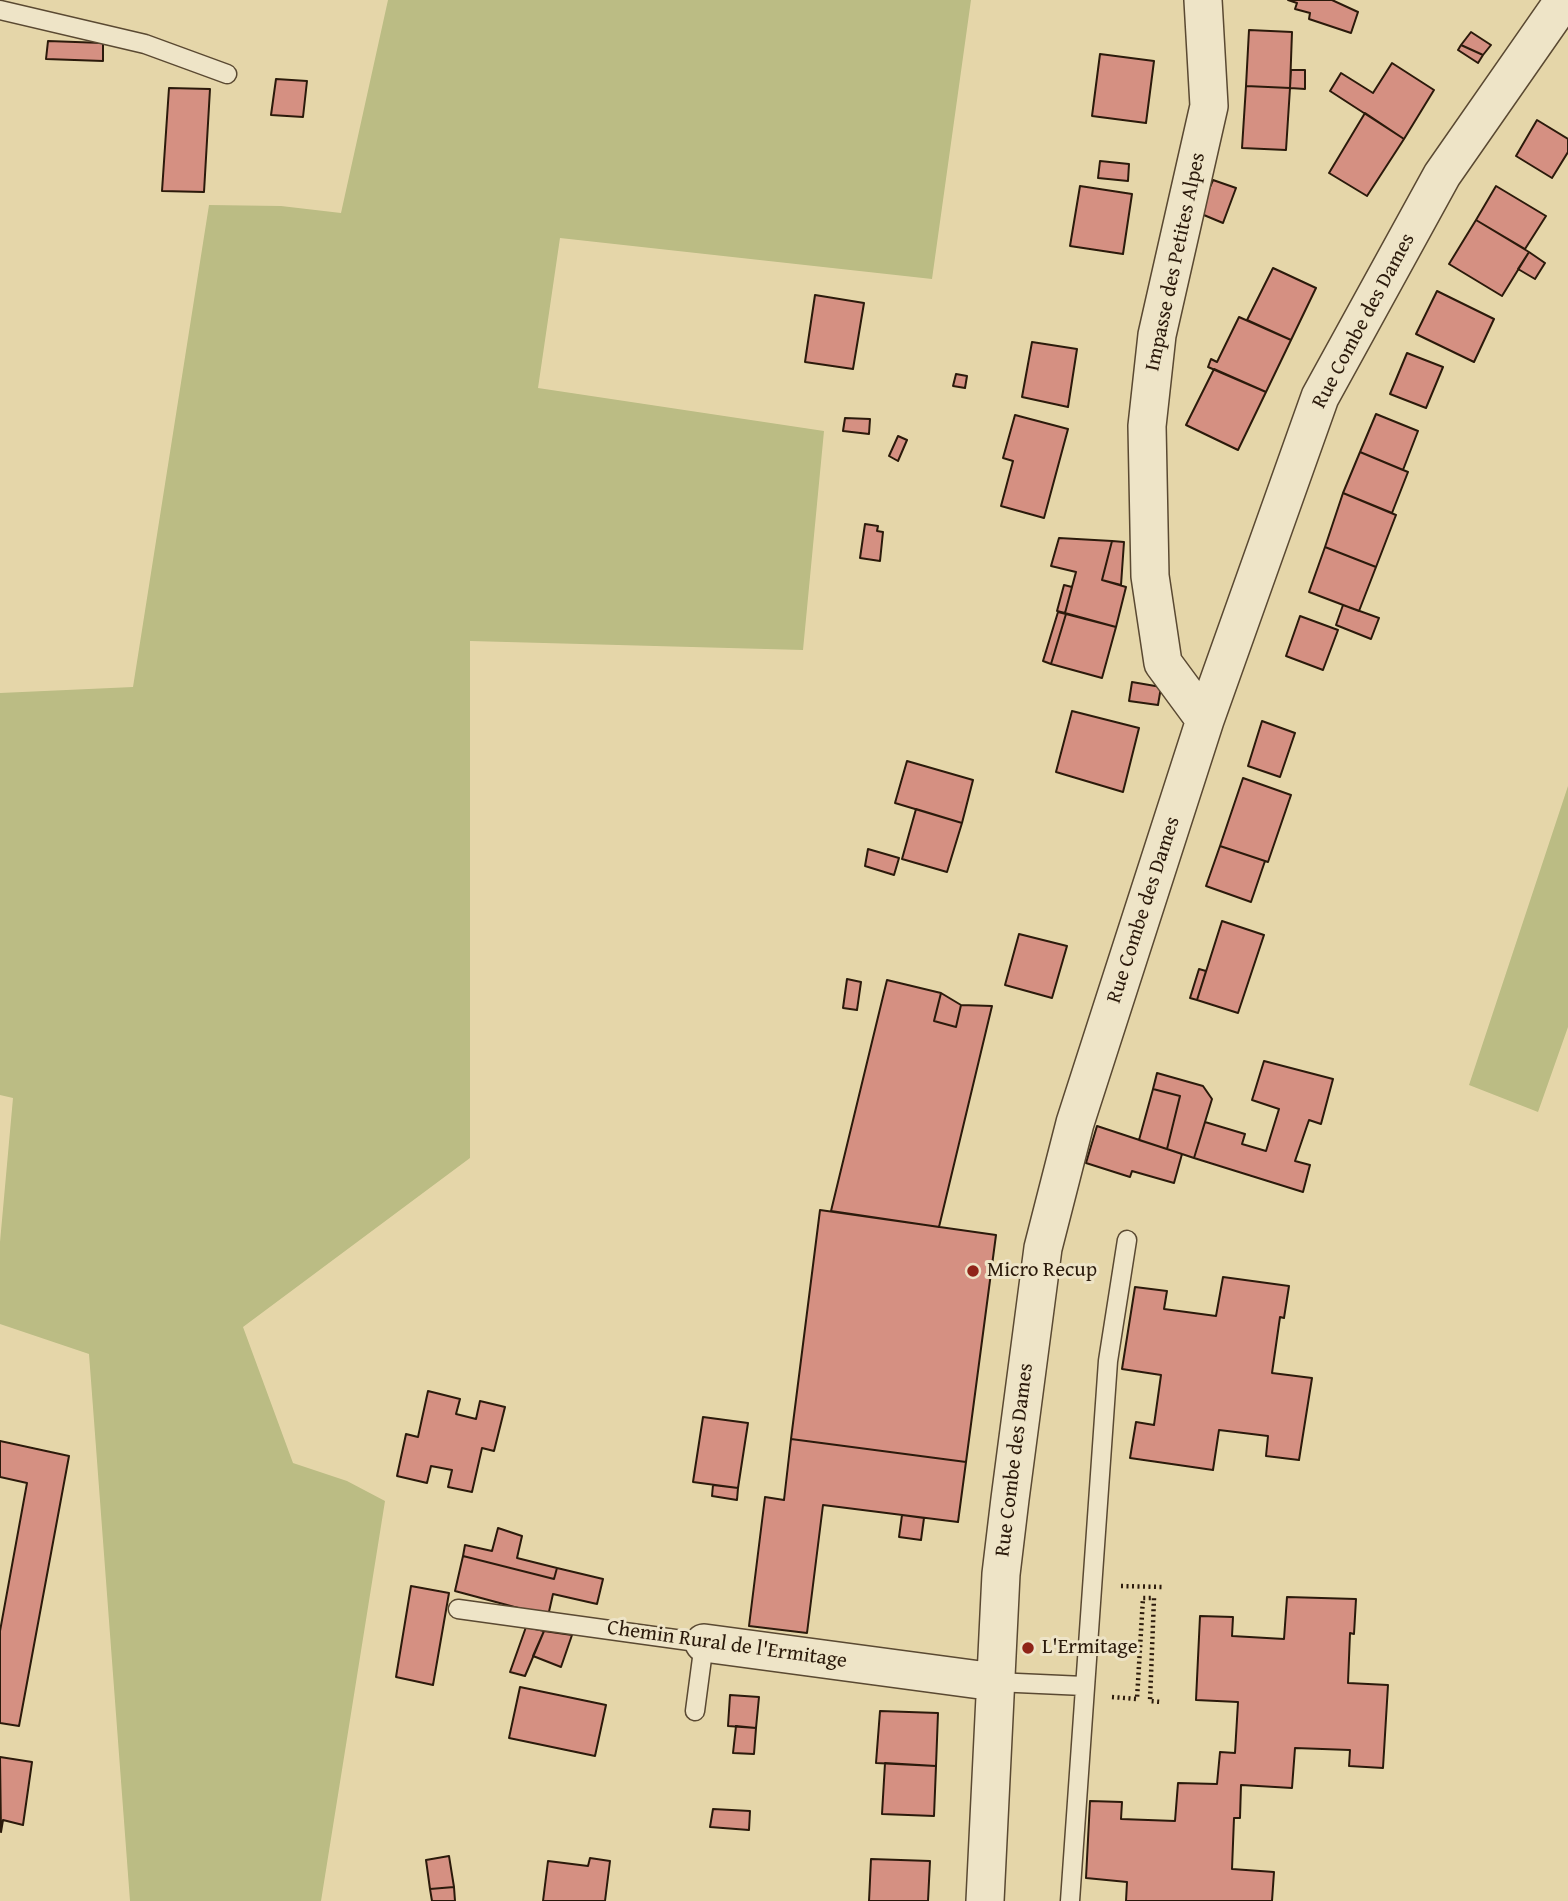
<!DOCTYPE html>
<html>
<head>
<meta charset="utf-8">
<style>
	body { margin:0 }
	canvas { display:block; background:#e5d6a9 }
</style>
</head>
<body>
<canvas width="1568" height="1901"></canvas>
<script>
const ctx = document.querySelector('canvas').getContext('2d');
ctx.lineJoin = 'round';
function fill(path, color) { ctx.fillStyle = color; ctx.fill(path, 'evenodd'); }
function trace(path, color, width, dash) { ctx.strokeStyle = color; ctx.lineWidth = width; ctx.lineCap = dash ? 'butt' : 'round'; ctx.setLineDash(dash || []); ctx.stroke(path); }
function write(font, color, halo, rows, align = 'center') {
  ctx.font = font + ' "Gentium Book Plus",serif'; ctx.lineWidth = 6; ctx.setLineDash([]); ctx.textBaseline = 'middle'; ctx.strokeStyle = halo; ctx.fillStyle = color; for (const [text, x, y, turn = 0] of rows) {
    ctx.save(); ctx.translate(x, y); ctx.rotate((+turn || 0) * Math.PI / 180); ctx.textAlign = isNaN(turn) ? turn : align; if (halo) ctx.strokeText(text, 0, 0); ctx.fillText(text, 0, 0); ctx.restore();
  }
}
fill(new Path2D(`
	M388,0h583l-39,279 -372,-41 -22,150 286,43 -21,219 -333,-9v517l-227,169 50,136 54,18 38,20 -64,400h-191l-41,-547 -89,-30v-82l13,-144 -13,-3v-402l133,-6 76,-482 72,1 60,7z
	M1568,786v241l-30,85 -69,-27z`), '#bbbc84');
const building = new Path2D(`
	M1288,0h44l26,12 -7,21 -42,-14 1,-6 -15,-4 2,-6z
	M1249,30l43,2 -2,56 -44,-2z
	M1471,32l20,13 -8,10 -22,-10z
	M48,41l55,2v18l-57,-2z
	M1461,45l22,10 -5,8 -20,-13z
	M1100,54l54,7 -8,62 -54,-7z
	M1392,63l42,27 -30,49 -74,-48 11,-18 32,20z
	M1291,70h14v19l-15,-1z
	M276,79l31,2 -4,36 -32,-2z
	M1246,86l44,2 -4,62 -44,-2z
	M169,88l41,1 -6,103 -42,-1z
	M1365,113l39,26 -37,57 -38,-23z
	M1537,120l31,19v13l-16,26 -36,-22z
	M1100,161l29,3 -1,17 -30,-3z
	M1213,180l23,8 -13,35 -24,-10z
	M1080,186l52,8 -9,60 -53,-8z
	M1496,186l50,30 -21,33 -49,-29z
	M1476,220l53,32 -27,44 -53,-32z
	M1529,252l16,11 -10,16 -17,-10z
	M1273,268l43,20 -25,52 -44,-20z
	M1437,291l57,28 -20,43 -58,-28z
	M815,295l49,8 -11,66 -48,-7z
	M1239,317l52,23 -25,52 -58,-25 3,-8 6,3z
	M1032,342l45,7 -9,58 -46,-10z
	M1407,353l36,14 -17,41 -36,-14z
	M1214,369l52,23 -28,58 -52,-25z
	M956,374l11,2 -2,12 -12,-2z
	M1376,414l42,17 -15,39 -43,-18z
	M1015,415l53,14 -24,89 -43,-12 12,-45 -10,-3z
	M845,418l25,1 -1,15 -26,-3z
	M898,436l9,4 -9,21 -9,-5z
	M1360,452l48,20 -16,41 -49,-20z
	M1343,493l53,22 -20,52 -51,-20z
	M865,524l13,2 -1,5 6,1 -3,29 -20,-3z
	M1059,538l53,3 -10,39 24,7 -10,40 -51,-14 11,-41 -25,-6z
	M1112,541l12,1 -3,43 -19,-5z
	M1325,547l51,20 -17,44 -50,-19z
	M1064,585l8,2 -7,26 -8,-2z
	M1343,605l36,13 -8,21 -35,-14z
	M1058,612l8,2 -15,50 -8,-3z
	M1066,614l50,13 -14,51 -51,-14z
	M1300,616l38,14 -15,40 -37,-14z
	M1132,682l29,5 -3,18 -29,-4z
	M1072,711l67,17 -16,64 -67,-20z
	M1262,721l33,12 -15,44 -32,-11z
	M907,761l66,19 -11,43 -67,-20z
	M1243,778l48,17 -23,67 -48,-16z
	M916,809l46,14 -15,49 -45,-13z
	M1220,846l45,15 -14,41 -45,-16z
	M868,849l31,9 -5,17 -29,-9z
	M1222,921l42,14 -26,78 -41,-13z
	M1019,934l48,12 -15,52 -47,-13z
	M1199,969l7,2 -9,29 -7,-2z
	M847,979l14,3 -4,28 -14,-2z
	M887,980l54,13 -7,28 22,6 5,-22 31,1 -53,221 -108,-16z
	M941,993l20,12 -5,22 -22,-6z
	M1264,1061l69,18 -12,45 -12,-4 -14,41 15,4 -7,27 -109,-34 11,-36 40,12 -3,10 24,7 13,-42 -27,-9z
	M1157,1073l46,13 9,13 -18,59 -27,-9 13,-53 -27,-7z
	M1153,1089l27,7 -13,53 -28,-9z
	M1097,1126l85,28 -8,29 -42,-12 -2,6 -44,-14z
	M820,1210l176,25 -30,227 -175,-23z
	M1223,1277l66,9 -5,32 -4,-1 -8,56 40,5 -13,82 -33,-4 2,-20 -49,-6 -6,40 -83,-12 6,-36 18,3 7,-50 -39,-6 13,-82 32,4 -3,18 52,7z
	M428,1391l32,8 -4,15 20,5 4,-18 25,6 -11,44 -12,-3 -10,44 -24,-5 4,-17 -21,-4 -4,17 -30,-7 9,-42 12,3z
	M703,1417l45,6 -10,65 -45,-6z
	M791,1439l175,23 -8,60 -135,-17 -16,128 -58,-7 16,-129 19,3z
	M0,1441l69,15 -50,270 -19,-3v-92l27,-148 -27,-6z
	M713,1485l25,3 -1,12 -25,-4z
	M902,1515l22,3 -3,22 -22,-3z
	M498,1528l24,8 -5,22 40,10 -3,11 -91,-23 2,-11 27,6z
	M463,1556l91,23 3,-11 46,11 -6,25 -44,-10 -5,22 -93,-25z
	M411,1586l38,7 -16,92 -37,-8z
	M1287,1597l69,2 -2,35 -4,-1 -2,50 40,2 -5,83 -34,-2 1,-16 -55,-2 -3,40 -51,-3 -1,33h-6l-2,51 42,3 -2,29h-146l1,-19 -41,-4 4,-77 32,1 -1,17 54,2 3,-38 39,1 3,-32 15,1 3,-51 -42,-2 4,-84 33,1 -1,19 52,3z
	M526,1627l18,4 -19,45 -15,-4z
	M544,1631l28,4 -11,32 -28,-11z
	M520,1687l86,18 -11,51 -86,-18z
	M730,1695l29,2 -3,31 -28,-2z
	M880,1711l58,2 -2,53 -60,-3z
	M736,1726l20,2 -2,26 -21,-1z
	M0,1757l32,5 -9,63 -20,-5 -2,12z
	M885,1763l51,3 -2,50 -52,-2z
	M713,1809l37,2 -1,19 -39,-3z
	M449,1856l5,31 -24,2 -4,-29z
	M590,1858l20,3 -5,40h-62l5,-40 40,5z
	M871,1859l59,2 -2,40h-59z
	M454,1887l1,14h-23l-2,-12z`);
fill(building, '#d59082');
trace(building, '#2b1a0b', 2);
const service = new Path2D(`
	M0,10l145,34 82,30
	M458,1609l246,34 -9,68
	M995,1682l89,4
	M1070,1901l38,-540 19,-121`);
const minor = new Path2D(`
	M1203,0l6,106 -52,229 -10,91 3,150 13,87 42,57
	M704,1643l291,39
	M985,1901l16,-327 9,-75 33,-251 32,-125 130,-403 115,-323 122,-222 122,-175`);
trace(service, '#5a4932', 21);
trace(minor, '#5a4932', 40);
trace(new Path2D(`
	M1121,1586l41,1
	M1112,1697l25,2 6,-101h11l-4,103 11,1`), '#2b1a0b', 4.5, [2, 3.5]);
trace(service, '#eee4c7', 18);
trace(minor, '#eee4c7', 37);
for (const [x, y, r, color] of [
	[973,1271,7,"#8f2418"],
	[1028,1648,7,"#8f2418"]
]) { const dot = new Path2D(); dot.arc(x, y, r, 0, 2 * Math.PI); ctx.fillStyle = color; ctx.fill(dot); trace(dot, '#eee4c7', 2.5); }
write('21px', '#2b1a0b', '#eee4c7', [
	["Impasse des Petites Alpes",1176,262,-78],
	["Rue Combe des Dames",1364,321,-62],
	["Rue Combe des Dames",1144,910,-72],
	["Rue Combe des Dames",1015,1460,-83],
	["Chemin Rural de l'Ermitage",727,1645,8]
]);
write('21px', '#2b1a0b', '#eee4c7', [
	["Micro Recup",987,1271],
	["L'Ermitage",1042,1648]
], 'left');
</script>
</body>
</html>
